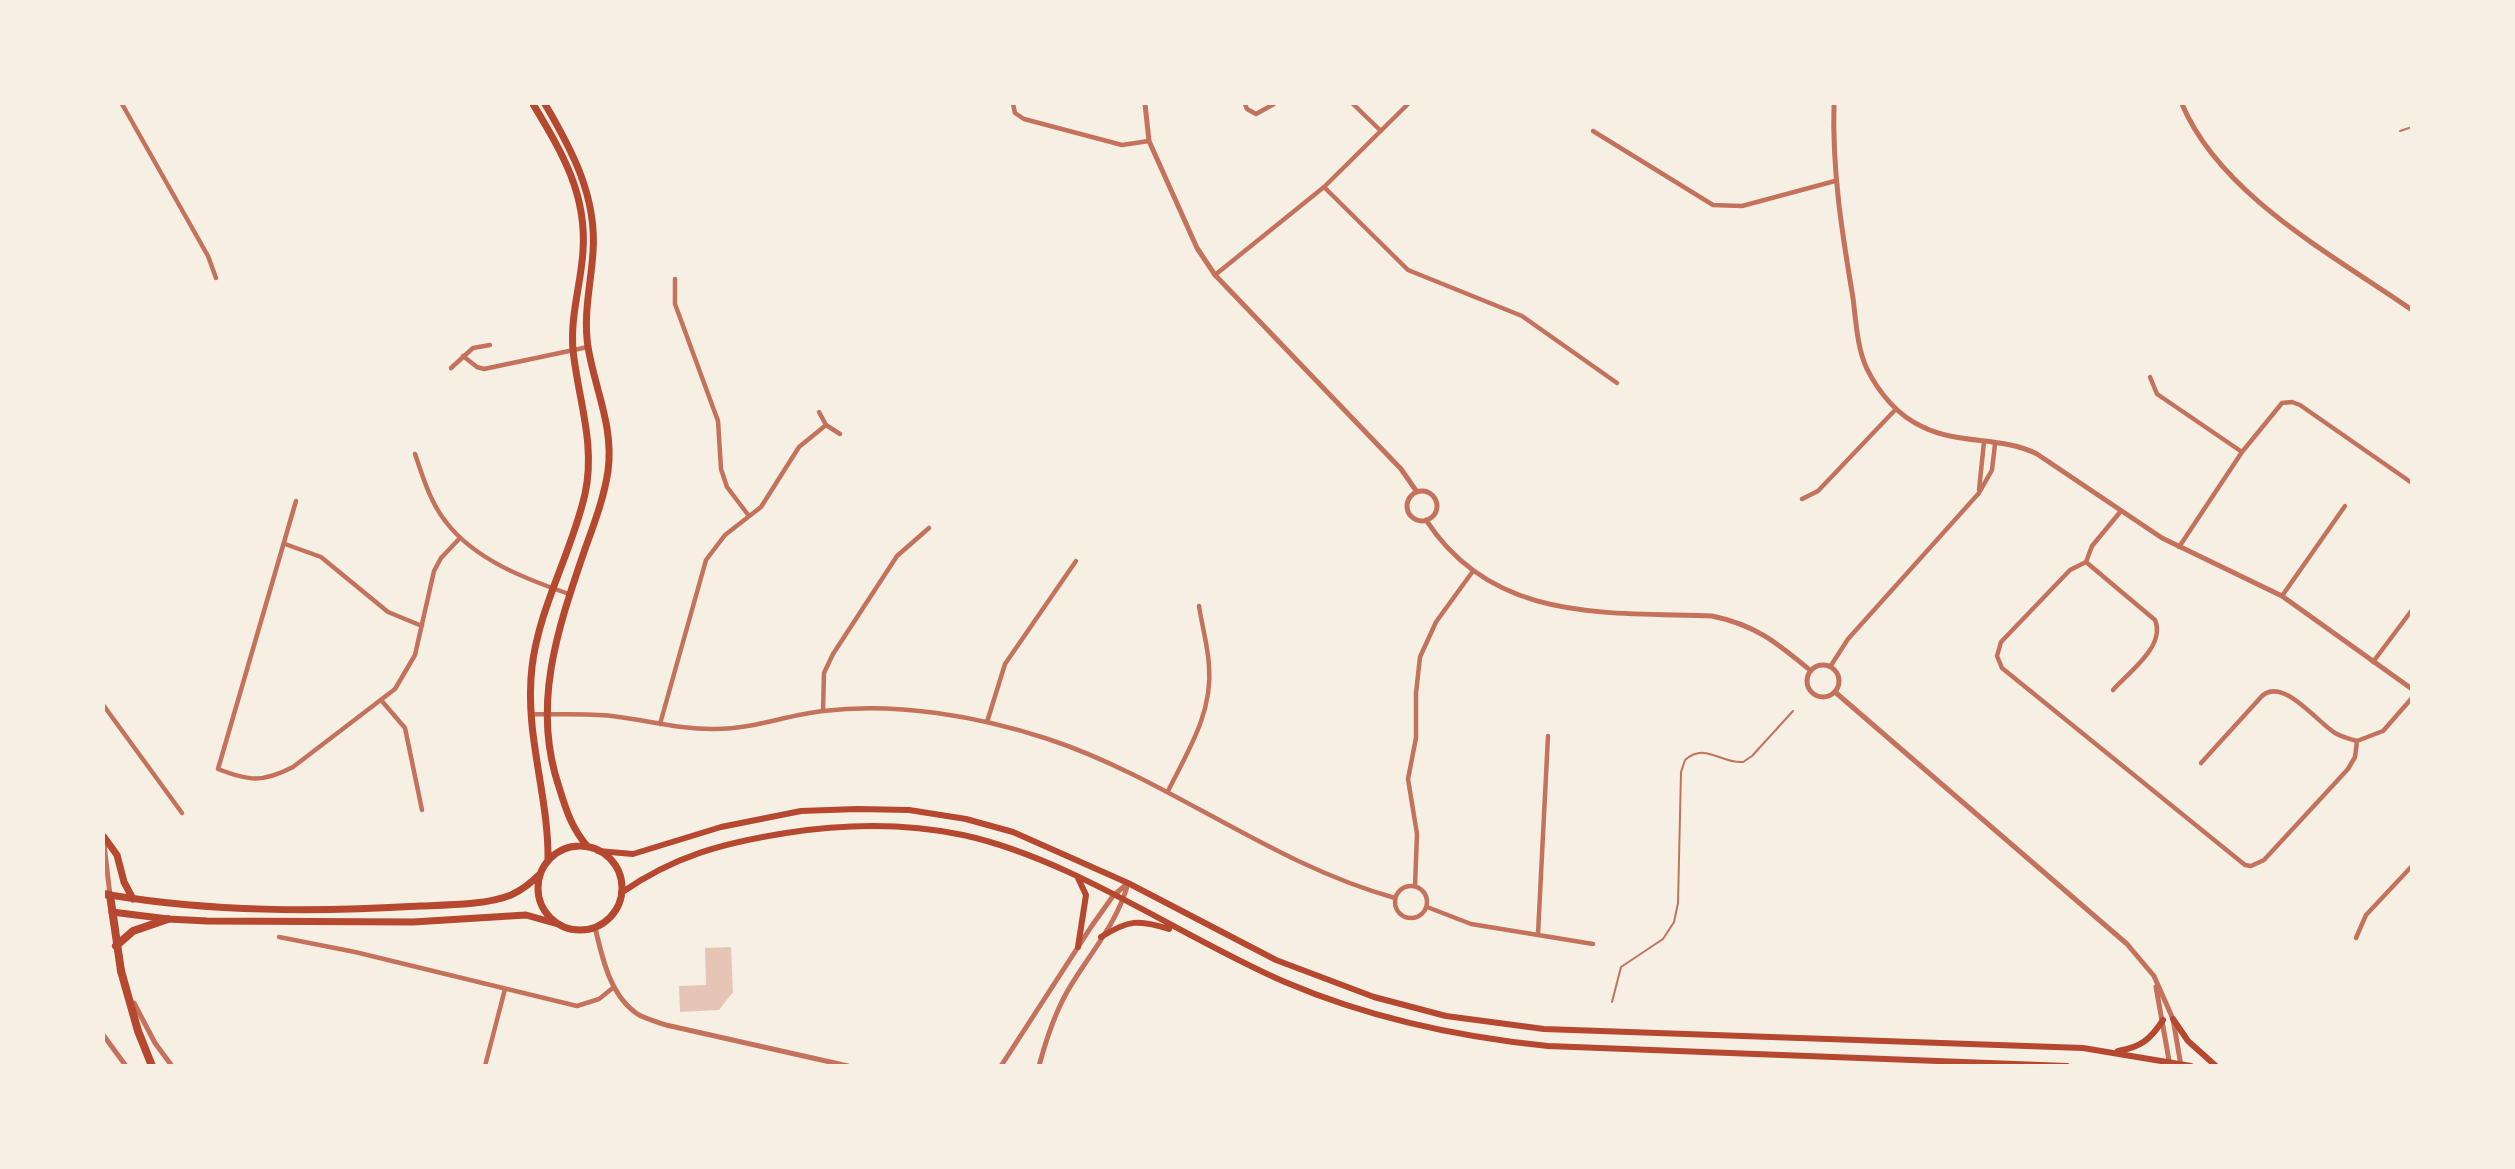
<!DOCTYPE html>
<html>
<head>
<meta charset="utf-8">
<style>
	body { margin:0 }
	#map { position:relative; width:2515px; height:1169px; overflow:hidden; background:#f6efe4; font-family:Helvetica,sans-serif }
	canvas { display:block }
	.frame { position:absolute; inset:0; border:105px solid #f6efe4; pointer-events:none }
</style>
</head>
<body>
<div id="map">
<canvas width="2515" height="1169"></canvas>
<div class="frame"></div>
</div>
<script>
const ctx = document.querySelector('canvas').getContext('2d');
ctx.lineJoin = 'round';
function fill(path, color) { ctx.fillStyle = color; ctx.fill(path, 'evenodd'); }
function trace(path, color, width, dash) { ctx.strokeStyle = color; ctx.lineWidth = width; ctx.lineCap = dash ? 'butt' : 'round'; ctx.setLineDash(dash || []); ctx.stroke(path); }
fill(new Path2D(`
	M731,947l2,45 -14,18 -39,2 -1,-26 27,-1 -1,-37z`), '#e6c5b7');
trace(new Path2D(`
	M2400,131l12,-4
	M1612,1002l9,-35 42,-28 11,-17 4,-19 3,-131 4,-12c21,-18 36,4 58,2l9,-6 41,-45`), '#c5725c', 2);
trace(new Path2D(`
	M122,104l86,152 8,22
	M1013,104l2,9 9,6 98,26 27,-4
	M1245,104l2,5 9,5 18,-10
	M1353,104l28,27
	M1593,131l120,74 29,1 93,-25
	M1324,187l84,83 114,46 95,67
	M1215,275l109,-88 84,-83
	M675,279v25l43,117 3,48 6,18 22,29
	M463,356l14,11 7,2 104,-22
	M451,368l22,-20 17,-3
	M2150,377l7,17 85,58
	M819,412l7,13 14,9
	M415,454c8,23 15,48 31,68 29,38 80,57 123,72
	M1979,490l5,-48
	M1802,499l16,-8 78,-82
	M296,501l-78,268c31,12 44,14 75,-2l102,-78 20,-34 19,-84 7,-13 19,-20
	M2121,511l-29,35 -6,16 -16,8 -69,72 -4,14 5,12 243,197 6,1 13,-6 84,-91 7,-12 2,-16
	M285,544l36,13 67,55 34,14
	M2179,547l63,-95 40,-49 10,-1 8,3 112,78
	M2086,562l69,58c11,26 -26,52 -42,70
	M2282,596l63,-90
	M2373,662l39,-52
	M1830,667l18,-28 131,-146 13,-23 3,-26
	M381,700l24,28 17,82
	M104,706l78,107
	M823,711l1,-38 9,-19 64,-98 32,-28
	M530,714c27,1 55,-1 82,2 35,4 68,14 104,13 37,0 71,-14 107,-18 73,-9 155,5 225,28 121,40 223,125 347,159
	M987,722l18,-58 71,-103
	M660,724l46,-164 19,-25 36,-28 38,-60 27,-22
	M2201,763l61,-67c21,-19 54,25 73,37 7,4 14,6 22,8l26,-10 29,-33
	M1168,791c20,-40 45,-79 41,-125 -1,-20 -7,-40 -10,-60
	M1395 902a16 16 0 1 1 32 0a16 16 0 1 1-32 0Z
	M1415,886l2,-52 -9,-55 8,-41v-45l4,-36 16,-35 37,-51
	M1427,907l44,17 122,20
	M1538,934l10,-198
	M279,937l76,15 222,54 22,-7 15,-12
	M2356,938l10,-23 46,-49
	M485,1066l20,-77`), '#c5725c', 4.5);
trace(new Path2D(`
	M1145,104l4,37 48,107 18,27 186,194 16,23
	M1834,104c-2,66 8,129 19,194 3,23 4,50 14,71 12,24 31,47 56,58 36,18 79,9 114,27l125,84 120,58 130,93
	M2182,104c38,91 151,151 230,206
	M1407 506a15 15 0 1 1 30 0a15 15 0 1 1-30 0Z
	M1426,520c67,103 179,92 286,96 44,9 65,27 99,55
	M1807 681a16 16 0 1 1 32 0a16 16 0 1 1-32 0Z
	M1835,692l292,252 27,32 19,43 8,47
	M104,844l6,51
	M595,927c7,30 15,70 44,88 8,4 18,7 27,10l182,41
	M2156,987l14,79
	M134,1003l21,40 17,23
	M104,1036l22,30
	M1001,1066l90,-139 22,-31 15,-13
	M1039,1066c7,-26 15,-51 28,-74 20,-35 51,-69 61,-109`), '#c5725c', 5);
trace(new Path2D(`
	M598,851l35,3 88,-27 80,-16 56,-2 52,1 57,9 47,13 115,51 148,77 98,37 72,19 98,13 539,19 108,18
	M1078,878l8,17 -8,52
	M621,893c53,-37 102,-50 165,-60 58,-9 119,-10 177,2 110,24 218,102 322,147 84,36 173,55 263,64l519,20
	M1101,937c27,-17 38,-18 68,-8
	M2173,1019l15,22 28,25
	M2118,1051c23,-4 32,-11 45,-31`), '#b5482f', 6);
trace(new Path2D(`
	M533,104c28,47 54,89 50,147 -2,33 -13,65 -10,99 5,49 23,94 12,144 -13,58 -46,113 -53,173 -8,67 17,128 16,194
	M545,104c27,46 52,93 48,148 -2,32 -10,62 -5,95 7,43 26,79 20,124 -4,27 -14,53 -23,78 -27,79 -54,156 -26,238 7,23 13,42 29,60
	M104,837l13,18 7,27 9,17
	M538 888a42 42 0 1 1 84 0a42 42 0 1 1-84 0Z
	M110,895c102,17 206,17 310,11 26,-1 67,-1 91,-11 11,-5 20,-12 29,-21
	M112,912l56,7 39,2 206,1 113,-7 32,9`), '#b5482f', 7);
trace(new Path2D(`
	M104,894l6,1 11,76
	M116,946l17,-15 35,-12`), '#b5482f', 8);
trace(new Path2D(`
	M121,971l17,60 14,35`), '#b5482f', 8);
</script>
</body>
</html>
